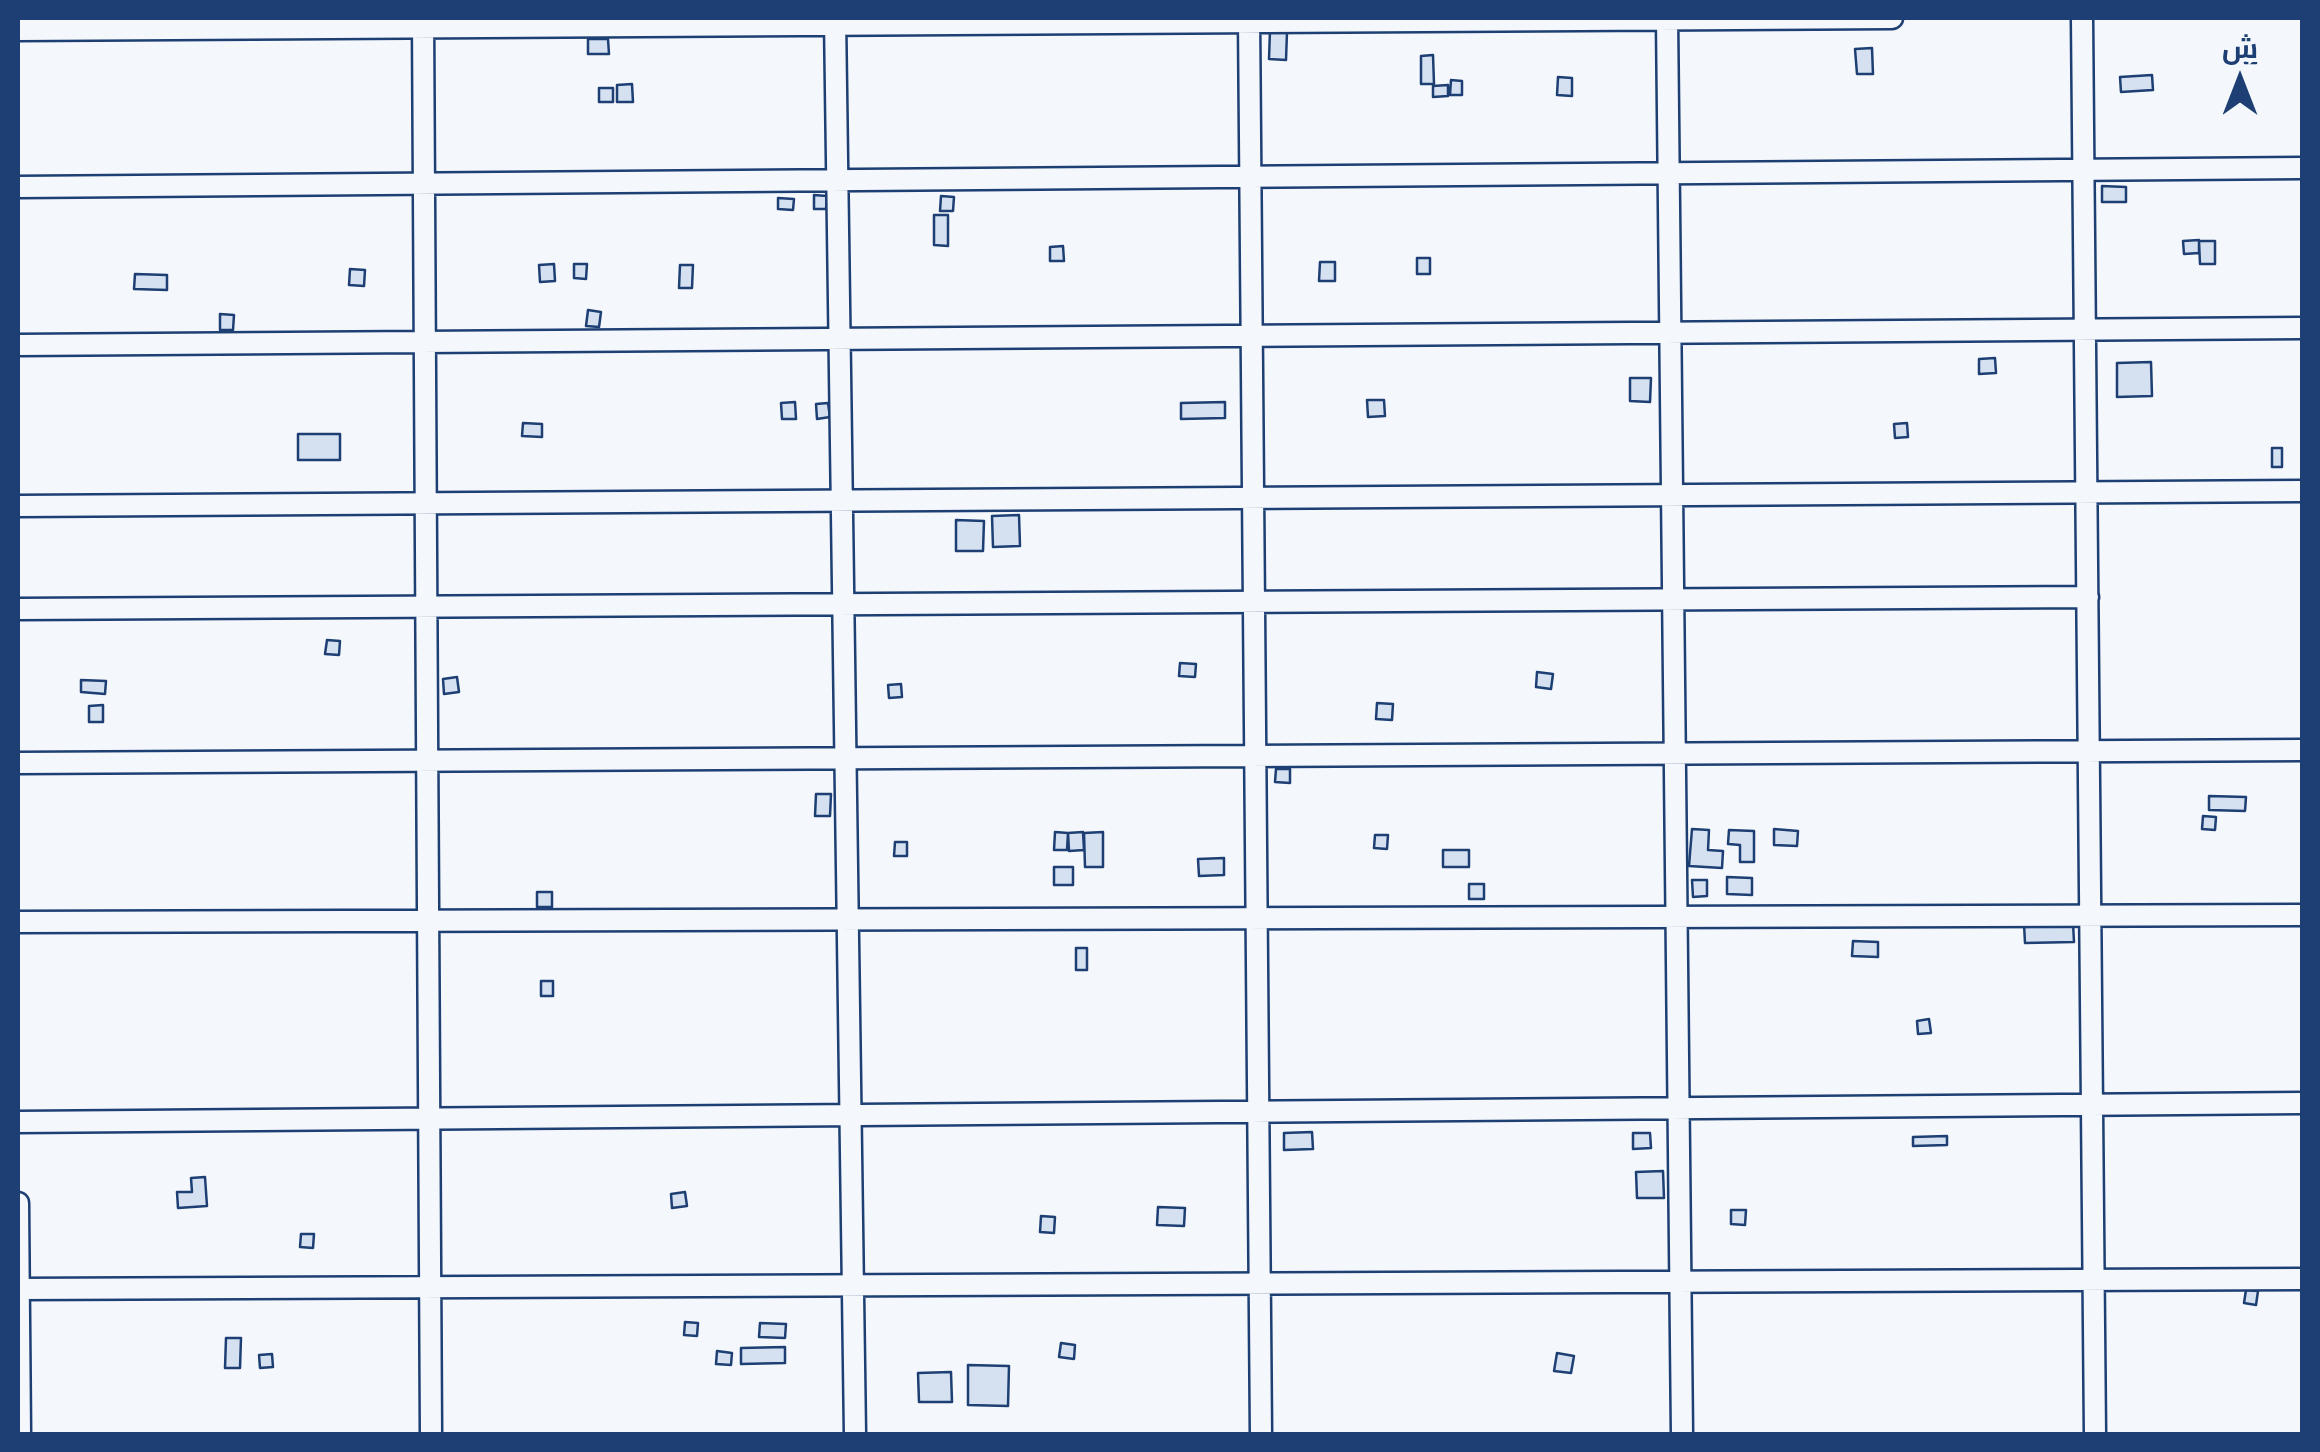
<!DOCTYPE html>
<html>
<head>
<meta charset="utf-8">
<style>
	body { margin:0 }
	#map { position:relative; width:2320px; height:1452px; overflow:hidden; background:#f4f7fb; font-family:"Alegreya Sans",Cairo,sans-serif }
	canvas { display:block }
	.frame { position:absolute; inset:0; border:20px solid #1d3f73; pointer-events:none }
	.north { position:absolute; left:2190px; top:30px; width:100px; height:100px; -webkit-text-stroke:8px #f4f7fb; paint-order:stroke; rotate:0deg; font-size:28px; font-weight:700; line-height:40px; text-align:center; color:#1d3f73 }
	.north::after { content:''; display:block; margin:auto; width:35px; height:45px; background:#1d3f73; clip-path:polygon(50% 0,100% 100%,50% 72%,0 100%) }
</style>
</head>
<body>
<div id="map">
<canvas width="2320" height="1452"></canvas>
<div class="frame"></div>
<div class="north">ش</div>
</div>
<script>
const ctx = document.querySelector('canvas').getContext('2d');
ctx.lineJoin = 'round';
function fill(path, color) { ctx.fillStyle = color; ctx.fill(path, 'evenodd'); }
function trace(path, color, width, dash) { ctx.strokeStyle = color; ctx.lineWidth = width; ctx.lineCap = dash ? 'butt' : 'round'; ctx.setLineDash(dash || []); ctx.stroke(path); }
const building = new Path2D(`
	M1270,30l17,2 -1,28 -17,-1z
	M588,39h20l1,15h-21z
	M2244,47h12v16h-11z
	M1872,48l1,26h-16l-2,-25z
	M1433,55l1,29h-13v-28z
	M2152,75l1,15 -32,2 -1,-15z
	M1558,77l14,1v18l-15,-1z
	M1451,80l11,1v14h-12z
	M632,84l1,18h-16v-17z
	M1448,85v11l-15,1v-11z
	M599,88h14v14h-14z
	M2102,186l24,1v15h-24z
	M814,195l13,1 -1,13h-12z
	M941,196l13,1 -1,14h-13z
	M778,198l16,1 -1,11 -15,-1z
	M934,215h14v31l-14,-1z
	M2199,240v13l-15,1 -1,-13z
	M2199,241h16v23h-15z
	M1063,246l1,15h-14v-14z
	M1417,258h13v16h-13z
	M1320,262h15v19h-16z
	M554,264l1,17 -15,1 -1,-17z
	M574,264h13l-1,15 -12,-1z
	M680,265h13l-1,23h-13z
	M350,269l15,1 -1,16 -15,-1z
	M135,274l32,1v15l-33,-1z
	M588,310l13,2 -2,15 -13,-1z
	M220,314l14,1 -1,15h-13z
	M1995,358l1,15 -17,1v-15z
	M2151,362l1,34 -35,1v-34z
	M1630,378h21l-1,24 -20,-1z
	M1367,400h17l1,16 -17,1z
	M795,402l1,17h-14l-1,-16z
	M1225,402v16l-44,1v-16z
	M828,403l2,14 -13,2 -1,-15z
	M523,423l19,1v13l-20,-1z
	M1907,423l1,14 -13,1 -1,-14z
	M298,434h42v26h-42z
	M2272,448h10v19h-10z
	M1019,515l1,31 -27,1 -1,-31z
	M956,520l28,1 -1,30h-27z
	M327,640l13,1 -1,14 -14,-1z
	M1180,663l16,1 -1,13 -16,-1z
	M1537,672l16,2 -2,15 -15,-2z
	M457,677l2,15 -15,2 -1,-15z
	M81,680l25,1 -1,13 -24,-2z
	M901,684l1,13 -13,1 -1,-13z
	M1377,703l16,1 -1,16 -16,-1z
	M103,705v17h-14v-16z
	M1276,769h14v14l-15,-1z
	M816,794h15l-1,22h-15z
	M2209,796l37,1 -1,14 -36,-1z
	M2203,816l13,1 -1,13 -13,-1z
	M1692,829l17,1 -1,20 15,1 -1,17 -33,-2z
	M1774,829l24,2 -1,15 -23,-1z
	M1729,830l25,1v31h-14v-17l-12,-1z
	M1055,832l13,1 -1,17h-13z
	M1083,832l1,18 -15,1 -1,-18z
	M1103,832v35h-18l-1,-34z
	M1375,835h13l-1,14 -13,-1z
	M895,842h12v14h-13z
	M1443,850h26v17h-26z
	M1224,858v17l-25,1 -1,-17z
	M1054,867h19v18h-19z
	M1727,877l25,1v17l-25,-1z
	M1692,880h15v16l-14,1z
	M1469,884h15v15h-15z
	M537,892h15v15h-15z
	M2073,923l1,19 -49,1 -1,-19z
	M1853,941l25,1v15l-26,-1z
	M1076,948h11v22h-11z
	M541,981h12v15h-12z
	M1929,1019l2,14 -13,1 -1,-13z
	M1312,1132l1,17 -29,1v-17z
	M1633,1133h17l1,15 -18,1z
	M1947,1136v9l-34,1v-9z
	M1663,1171l1,27h-27l-1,-26z
	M205,1177l2,29 -29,2 -1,-16h15l-1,-14z
	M685,1192l2,14 -15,2 -1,-14z
	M1158,1207l27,1 -1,18 -27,-1z
	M1731,1210h15l-1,15 -14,-1z
	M1041,1216l14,1 -1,16 -14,-1z
	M301,1234h13l-1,14 -13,-1z
	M2246,1290l12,1 -2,14 -12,-2z
	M685,1322l13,1 -1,13 -13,-1z
	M760,1323l26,1 -1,14 -26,-1z
	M226,1338h15l-1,30h-15z
	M1061,1343l14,2 -1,14 -15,-2z
	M785,1347v16l-44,1v-16z
	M717,1351l15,2 -1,12 -15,-1z
	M1557,1353l17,3 -3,17 -17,-2z
	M272,1354l1,13 -13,1 -1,-13z
	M968,1365l41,1 -1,40 -40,-1z
	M951,1372l1,30h-33l-1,-29z`);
fill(building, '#d5e0f0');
trace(building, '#1d3f73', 2.5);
const street = new Path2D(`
	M423,18l8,1416
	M835,18l20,1416
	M1249,18l12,1416
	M1667,18l15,1416
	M2082,18l13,1416
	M18,30l1874,-12
	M18,187l2284,-19
	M18,345l2284,-17
	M18,506l2284,-15
	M18,609l2070,-12
	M18,763l2284,-13
	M18,922l2284,-7
	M18,1122l2284,-19
	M18,1203l2,231
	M18,1289l2284,-10`);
trace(street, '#1d3f73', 25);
trace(street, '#f4f7fb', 20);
</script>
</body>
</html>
